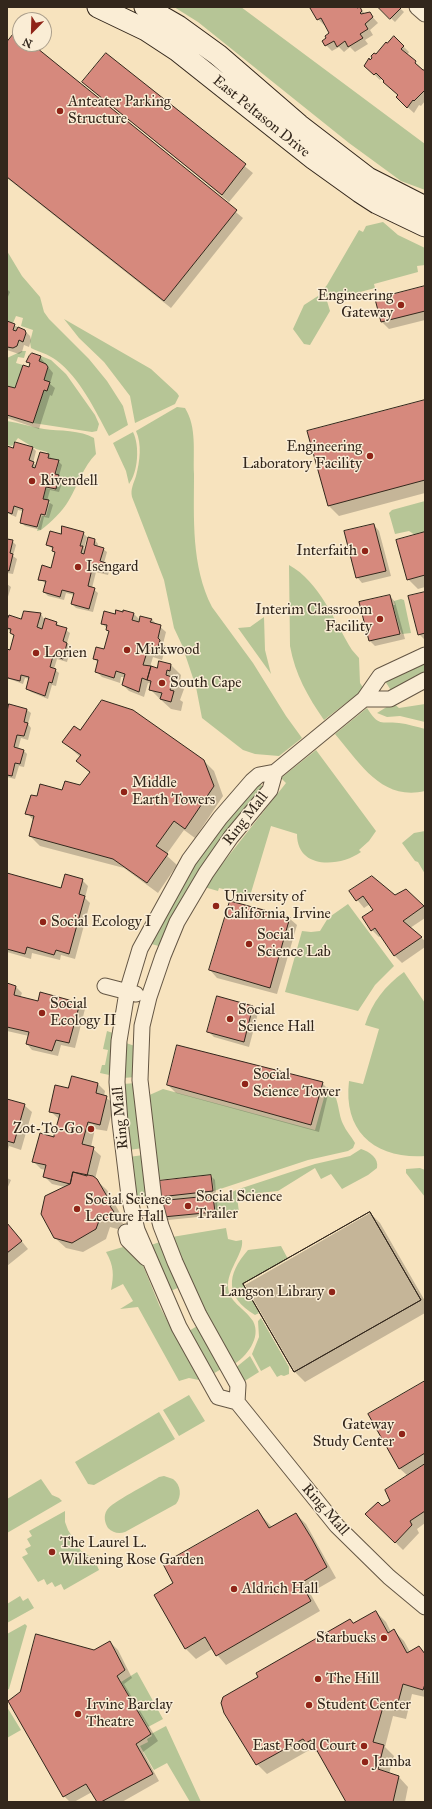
<!DOCTYPE html>
<html>
<head>
<meta charset="utf-8">
<style>
	body { margin:0 }
	#map { position:relative; width:432px; height:1809px; overflow:hidden; background:#f7e3be; font-family:"IM FELL Great Primer",serif }
	canvas { display:block }
	.frame { position:absolute; inset:0; border:8px solid #33271c; pointer-events:none }
	.north { position:absolute; left:12px; top:12px; width:40px; height:40px; box-sizing:border-box; background:#faedd5; border:1px solid #aa9e8b; border-radius:50%; rotate:203deg; font-size:11px; font-weight:700; line-height:16px; text-align:center; color:#33271c }
	.north::after { content:''; display:block; margin:auto; width:14px; height:18px; background:#8f2418; clip-path:polygon(50% 0,100% 100%,50% 72%,0 100%) }
</style>
</head>
<body>
<div id="map">
<canvas width="432" height="1809"></canvas>
<div class="frame"></div>
<div class="north">N</div>
</div>
<script>
const ctx = document.querySelector('canvas').getContext('2d');
ctx.lineJoin = 'round';
function fill(path, color) { ctx.fillStyle = color; ctx.fill(path, 'evenodd'); }
function trace(path, color, width, dash) { ctx.strokeStyle = color; ctx.lineWidth = width; ctx.lineCap = dash ? 'butt' : 'round'; ctx.setLineDash(dash || []); ctx.stroke(path); }
function write(font, color, halo, rows, align = 'center') {
  ctx.font = font + ' "IM FELL Great Primer",serif'; ctx.lineWidth = 3; ctx.setLineDash([]); ctx.textBaseline = 'middle'; ctx.strokeStyle = halo; ctx.fillStyle = color; for (const [text, x, y, turn = 0] of rows) {
    ctx.save(); ctx.translate(x, y); ctx.rotate((+turn || 0) * Math.PI / 180); ctx.textAlign = isNaN(turn) ? turn : align; if (halo) ctx.strokeText(text, 0, 0); ctx.fillText(text, 0, 0); ctx.restore();
  }
}
fill(new Path2D(`
	M174,7h67l184,137v46l-24,-9 -52,-38 -151,-121z
	M383,222l15,13 27,13v17l-8,1 1,6 -44,12 1,4 -48,13 3,10 -20,34 -6,-1 -11,-15 11,-24 14,-9 9,-11 32,-55 4,2 3,-6z
	M7,251l15,25 18,21 4,15 5,7 40,40 18,22 16,25 5,19 -19,11c-14,-26 -29,-58 -53,-76 -8,-6 -17,-8 -25,-12l-1,-6 3,-12 -12,-4 2,-8 -7,-2 -3,7 -6,-2z
	M64,319l87,50 26,24 2,3 -4,8 -40,19 -5,-27 -26,-34 -25,-24z
	M22,351h4l-2,7 -6,-1 -2,6 7,2 -8,23 -8,-2v-28z
	M41,356l10,4 15,14 29,41 4,9 -2,7 -5,1 -59,-9 11,-33 3,1 2,-9 -5,-2 4,-13 -2,-3 -7,-3z
	M177,407l8,1c12,19 8,44 9,66 0,44 -3,92 18,133l41,56 33,53 16,22 -23,18 -24,-2 -12,-4 -41,-32 -6,-31 -14,-42 -8,-17 -10,-48 -32,-83c-2,-8 2,-14 4,-21 4,-15 6,-32 0,-45z
	M7,421c12,2 25,6 37,8 15,2 37,1 50,9l2,16c-13,13 -18,31 -27,46 -7,12 -18,22 -28,30l-4,1 5,-15h4l4,-14 -7,-2 3,-12 9,2 5,-14 -4,-2 3,-12 -9,-4 -3,-6 -11,-3 -18,-11 -6,8 -5,-1z
	M133,432c7,14 5,40 -4,52l-3,-13 -13,-28z
	M425,501v31l-10,3 -6,-4 -14,3 -6,-21 3,-3z
	M289,565c31,17 45,56 63,85l7,8 1,25 4,6 -40,31c-16,-23 -29,-46 -34,-74z
	M401,599l3,1 7,33 -9,1 -2,-5 -7,-24h2l-1,-4z
	M264,617l1,33 6,24 -33,-46 12,-1z
	M425,660v15l-33,17 -7,-11z
	M393,703l6,5 26,-4v18l-25,-6 -13,1 -10,-4z
	M367,708c12,19 13,13 32,15 9,1 18,4 26,6v62c-44,10 -65,-28 -90,-57z
	M316,750l60,81 -7,10 -10,9 2,2c-21,15 -64,18 -64,-18l-26,-8 -21,70 -31,-8 -1,3 -14,-4 82,-104 -5,-5z
	M258,782l8,8 -104,157 -14,-4 51,-90z
	M425,831v43l-7,-12 -3,-1 -13,-18 12,-10z
	M348,904l46,62 -19,19 -17,26 -73,-19 17,-61 9,1 9,-1 8,-13z
	M404,972l21,31v153c-50,3 -82,-24 -76,-75l14,3 16,-55 -14,-4c7,-23 20,-39 39,-53z
	M107,1031l9,3 -2,42 -14,-3 2,-8h3l3,-15 -5,-1z
	M123,1042l15,5 -2,30 -13,1z
	M136,1083l7,65 -14,2 -6,-66z
	M327,1087c13,8 10,24 16,37 3,7 8,12 12,19l-2,5 -5,3 -40,9 -94,31 -2,-16 -57,5 -10,-83 18,-8 152,41z
	M361,1149c9,3 18,9 16,19l-9,7 -26,14 -11,-15 -10,5 -6,-11 -37,23 -38,4 -1,-6 76,-25 35,-8z
	M143,1155l9,43 -14,3 -9,-44z
	M420,1168l5,2v27l-19,-24v-4z
	M236,1190l3,22 -23,1 -1,-12z
	M226,1228l2,11 8,2 6,-1c2,12 -13,28 -14,44 -1,18 17,24 25,37 9,17 -7,36 -20,44l-19,-31 -42,-97z
	M163,1241l17,46 -12,5 -17,-47z
	M281,1246l7,13 -45,25 16,29 -4,2c-30,-18 -29,-40 -7,-65z
	M123,1247l19,16 18,44 39,73 -10,-2 -10,3 -41,-74 -18,2 13,-8 -10,-17 -12,6c3,-15 3,-24 -5,-38z
	M261,1318l28,49v7l-5,2 -3,-1 -4,2 -7,-11 -9,5 -9,-17 7,-17 -1,-16z
	M199,1325l24,43 -12,7 -24,-43z
	M250,1356l9,16 -16,10 -9,-13z
	M189,1395l16,26 -26,15 -16,-26z
	M159,1412l16,27 -81,46 -6,-1 -13,-22z
	M164,1476l9,3c8,6 9,17 3,25l-51,28c-6,2 -12,1 -17,-4 -3,-5 -5,-12 -1,-18 5,-8 41,-26 52,-33z
	M41,1479l11,16 7,3 3,3 -55,32v-34z
	M65,1511v11l3,8 13,21 13,8 5,11 -35,20 -3,-6 -6,3 -3,-5 -5,3 -3,-6 -6,3 -16,-25 6,-3 -3,-5 6,-3 -4,-7 5,-3 -3,-5z
	M20,1596l3,5 5,-3 6,10 -27,15v-19z
	M25,1624l2,2 -18,63 -2,1v-56z
	M137,1672l26,47 -15,8 -27,-45z
	M7,1707l14,23 -14,8z
	M166,1726l35,76h-11l-23,-39 -13,7 -14,-24 8,-4 -1,-3 5,-3 -1,-2z`), '#b6c596');
fill(new Path2D(`
	M311,7h48l6,7 4,-1 9,10 -8,7 3,5 -8,5 3,4 -13,8 -5,-5 -6,5 -5,-5 -7,4 -6,-6 4,-11 -5,-10 -1,1 -6,-6z
	M379,7h20l5,5 -9,10z
	M20,37v7h9l214,174 -72,90 -164,-130v-134z
	M394,37l15,15 -2,3 14,13 -1,1 5,3v29l-4,5 -2,-1 -5,8 -11,-10 -4,-8 -17,-17 -2,2 -15,-14 4,-6 1,1z
	M106,54l147,119 -24,29 -145,-120z
	M425,287v33l-36,9 -7,-7z
	M7,289l3,3 -3,7z
	M7,322l17,8 6,6 1,4 -2,7 -5,-2 -2,7 -3,2 -12,-4z
	M40,357l13,16 -3,11 5,4 -3,8 -2,-1 -11,34 -32,-11v-31l9,2 14,-21 1,-3 -3,-4z
	M425,401v92l-86,23 -10,-10z
	M7,447l7,2 18,-2 4,4 -3,12 4,3 12,-11 3,5 6,1 4,4 -3,11 4,4 -4,12 -9,-2 -3,11 6,4 -4,13 -5,-1 -3,13 -16,-4 -4,-4 2,-11 -5,-1 -2,7 -9,-4z
	M374,525l5,6 12,45 -29,7 -5,-6z
	M83,533l4,4 -3,11 2,2 9,-10 3,4 -1,3 6,2 4,3 -3,11 6,5 -2,7 -12,-3 -4,16 6,5 -5,19 -17,-4 -4,-4 2,-9 -8,-2 -2,7 -16,-4 -4,-4 2,-8 -6,-5 12,-10 4,-15 -3,-5 -6,-4 14,-10z
	M425,533v54l-7,2 -10,-10z
	M7,540l5,1 4,4 -3,11 4,3 -4,15 -6,-1z
	M7,584l4,3 -4,13z
	M425,593v47l-6,-6z
	M390,596l5,6 10,37 -30,7 -5,-5z
	M124,611l10,3 6,6 11,-1 15,13 -3,12 3,3 -4,13 -9,-3 -3,10 8,2 2,-7 11,3 10,10 -1,6 -5,-1 9,9 -4,11 3,2 -2,9 -10,-2 -11,-10 -10,-10 2,-5 -4,-1 -4,14 -15,-6 -6,-6 2,-8h-4l-1,6 -18,-6 -6,-6 3,-8 -5,-4 11,-9 5,-18 -8,-9 14,-8 7,-2z
	M32,612l9,2 3,5 12,4 14,10 -3,10 4,4 -4,15 -10,-3 -3,10 5,4 -3,13 -4,-1 -4,14 -17,-7 -4,-3 3,-10 -5,-1 -2,6 -16,-6v-28l4,1 4,-14 -8,-9v-4l15,-4z
	M27,710l4,3 -3,11 3,4 -3,12 -7,-2 -3,11 5,1 4,4 -3,13 -5,-1 -4,13 -8,-2v-61z
	M80,731l123,29 11,11 9,25 -28,42 -11,-8 -18,25 11,10 -19,28 -34,-25 -84,-22 -10,-10 4,-15 -7,-8 10,-16 43,-11 10,-13 -13,-12 3,-4 -16,-15z
	M7,874l55,15 20,-9 6,6 -3,12 5,5 -15,56 -14,-4 -1,5 -28,-7 -1,6 -24,-7z
	M406,890l19,18v10l-15,10 15,13v6l-23,16 -8,-8 -13,-19 -2,1 -7,-7 2,-20 -4,-6 -6,4 -14,-17 45,5z
	M289,918l8,7 -20,69 -60,-16 -7,-8z
	M7,985l9,2 6,6 -2,5 18,4 41,2 6,5 -10,39 -14,-3 -3,11 -26,-6 -5,-6 2,-8 -22,-5z
	M252,1007l6,6 -9,34 -35,-10 -6,-6z
	M322,1083l7,7 -10,42 -143,-39 -8,-8z
	M98,1084l7,7 -1,5 10,8 -7,27 -12,-2 -4,18 10,9 -6,23 12,11 14,25 -2,1 4,7 -2,7 -11,-3 -4,12 -23,13 -17,-4 -11,-10 10,-51 -13,-3 -8,-8 2,-6 -5,-1 -8,-8 22,-23 4,-19 -9,-8 19,-22z
	M7,1100l17,5 8,7 -11,38 -12,-4 -2,7z
	M211,1176l4,4 1,14 -5,1 6,6 1,14 -50,5 -4,-3 2,-15 -6,-6z
	M7,1178l4,2 -4,9z
	M370,1213l10,10 45,78v12l-120,69 -10,-10 -50,-87z
	M7,1223l21,26 -21,17z
	M425,1383v140l-8,6 2,4 -16,17 -36,-36 24,-13 17,-25 -9,-8z
	M258,1512l14,15 24,-13 10,10 30,54 -26,15 10,18 -94,54 -14,-16 -16,10 -10,-10 -31,-54 19,-12z
	M376,1612l10,10 5,10 3,-1 10,10 6,11 15,2v43l-13,-3 -6,25 -13,-3 -8,31 9,9 -5,18 9,2 10,11 -3,15h-58l-29,-51 -2,1 -3,-4 -46,26 -10,-10 97,-140z
	M110,1642l8,8 14,28 -8,6 34,57 -15,11 16,29 -37,21h-24l-6,-10 -18,10h-4l-6,-6 30,-145z`), '#0003');
const building = new Path2D(`
	M311,7h46v1l3,-1 2,4 -2,2 1,1 9,-2 3,5 -8,7 3,5 -8,5 3,4 -15,9 -3,-6 -8,6 -3,-6 -9,5 -3,-5 4,-3 -1,-2 4,-3 -8,-15 -4,2 -7,-12z
	M378,7h22l1,1 -11,11z
	M15,32l5,3v9h12l205,166 -73,91 -157,-124v-135z
	M394,36l10,10 -3,3 15,12 -1,2 8,7h2v20l-11,11 -1,-1 -6,8 -11,-11 2,-2 -15,-13 1,-1 -8,-8 -2,2 -10,-9 5,-8 1,2 2,-2 -1,-2 3,-3 2,1 10,-12 1,1z
	M106,53l140,111 -24,31 -140,-113z
	M425,286v25l-44,11 -6,-23z
	M7,321l8,3 -2,6 3,1 2,-4 7,3 1,3 -3,9 -4,-2 -2,6 -4,2 -6,-1z
	M32,353l9,3 -2,5 7,3 2,3 -4,13 6,2 -3,9 -3,-1 -11,33 -26,-8v-29l8,2 8,-23 6,2 1,-4 -4,-1 3,-6z
	M425,400v80l-97,26 -21,-75z
	M15,442l18,5 -4,13 5,2 -2,5 3,1 5,-16 9,2 -1,4 11,2 -4,14 4,1 -3,14 -10,-2 -3,12 6,1 -4,15 -4,-1 -4,13 -17,-4 3,-14 -9,-3 -2,8 -5,-2v-66l6,2z
	M374,524l12,47 -30,7 -12,-47z
	M62,526l22,6 -4,14h3l-2,7 3,1 4,-17 7,2 -1,6 10,3 -4,13 6,2 -2,9 -12,-3 -4,17 7,2 -6,21 -18,-5 3,-11 -12,-3 -2,7 -17,-5 3,-11 -8,-1 4,-15 9,3 4,-16 -3,-1 1,-4 -7,-2 4,-14 11,3z
	M425,532v43l-18,5 -11,-40z
	M7,539l6,1 -3,13 3,1 -4,17 -2,-1z
	M425,592v41l-7,2 -10,-39z
	M390,595l10,39 -31,7 -10,-39z
	M116,610l7,2v-2l11,3 -2,7 7,2 1,-6 12,3 -2,3 11,3 -3,13 2,2 -4,15 -9,-3 -4,13 8,1 -4,14 -5,-2 -3,14 -17,-7 3,-11 -9,-3 -2,7 -19,-6 3,-12 -5,-1 3,-12 8,2 5,-18 -3,-1 1,-5 -6,-1 3,-13 11,3z
	M24,611l17,2 -4,14 5,2 3,-11 12,4 -1,3 11,3 -4,13 4,2 -4,16 -10,-3 -3,11 6,2 -4,14 -3,-1 -4,14 -19,-7 3,-12 -8,-2 -1,6 -12,-3 -1,-2v-27l3,1 4,-15 -4,-2 1,-4 -4,-1v-8l2,-5 12,4z
	M159,661l12,3 -1,7 -3,-1 -1,5 9,3 -5,12 4,1 -3,11 -11,-3 2,-6 -13,-3 2,-9 -4,-1 4,-14 6,2z
	M102,700l31,10 71,50 10,26 -29,43 -11,-8 -18,25 12,8 -21,29 -34,-24 -84,-23 5,-20 -9,-2 6,-19 6,1 3,-12 22,6 3,-9 15,4 10,-13 -14,-11 5,-6 -19,-13 12,-16 6,4z
	M9,704l18,5 -3,13 4,1 -4,13 -7,-1 -3,12 10,3 -4,14 -5,-1 -3,13 -5,-1v-63z
	M7,873l54,15 4,-14 18,5 -4,15 6,2 -16,58 -13,-4 -2,5 -27,-8 -2,7 -18,-5z
	M372,876l23,19 11,-6 18,17 -21,15 19,16 -28,19 -19,-28 -4,3 -9,-14 11,-7 -10,-14 -7,5 -7,-10z
	M230,901l60,16 -20,71 -61,-18z
	M7,983l9,3 -2,9 24,6 2,-9 40,11 -11,40 -13,-3 -4,11 -26,-7 3,-12 -22,-5z
	M217,996l36,10 -9,36 -37,-10z
	M177,1045l146,37 -12,43 -144,-40z
	M72,1076l26,7 -2,10 11,3 -7,29 -12,-3 -6,22 12,3 -7,29 -14,-4 -3,12 -27,-7 3,-12 -14,-3 8,-29 14,4v-2l6,-21 -11,-2 6,-27 13,3z
	M7,1099l18,5 -11,39 -7,-2z
	M73,1172l20,4 4,3 15,26 -2,1 4,6 -3,9 -11,-3 -4,11 -24,14 -18,-5 -13,-24 4,-18 25,-12z
	M211,1175l2,16 -54,6 -1,-16z
	M213,1196l2,16 -52,5 -1,-16z
	M370,1212l51,88 -127,72 -51,-88z
	M370,1212l51,88 -127,72 -51,-88z
	M7,1223l15,18 -15,12z
	M425,1381v72l-26,16 -31,-55z
	M425,1464v47l-15,10 2,4 -17,18 -30,-29 13,-12 4,4 8,-5 -5,-11z
	M258,1510l11,18 27,-15 16,26 15,28 -26,16 10,18 -95,55 -11,-19 -20,12 -31,-54 19,-12 -10,-19z
	M376,1611l12,22 6,-4 13,24 12,-7 6,8v30l-2,6 -20,-6 -7,26 -13,-3 -10,35 11,3 -6,24 21,7 -6,26h-47l-35,-62 -5,3 -3,-4 -47,26 -32,-52 -3,-10 2,-6 35,-20 -2,-4 94,-54 3,4z
	M36,1634l58,16 16,-9 15,29 -8,6 34,58 -15,10 17,30 -52,28h-4l-11,-18 -23,13 -55,-96 12,-9z`);
fill(building, '#d6897d');
trace(building, '#33271c', 1);
const street = new Path2D(`
	M417,7l8,7
	M364,699h26l35,-19
	M275,772l-16,3 -7,6 -32,37 -31,42 -49,89 -13,43 -8,49 -2,41 3,40 9,74 8,34 42,97 39,70 19,5 100,124 52,51 36,30
	M275,772l89,-73 16,-23 45,-21
	M105,986l31,8
	M126,1232l2,8 18,18
	M237,1402l1,-17 -39,-70 -24,-53 -14,-36 -7,-26 -14,-120 2,-54 7,-29 14,-41 14,-34 29,-49 25,-36 39,-47 5,-18`);
const secondary = new Path2D(`
	M98,7l48,23 32,21 136,108 46,33 17,11 48,23
	M145,7l33,19 40,29 81,70 69,53 57,29`);
trace(street, '#645644', 17);
trace(secondary, '#33271c', 23);
trace(street, '#faedd5', 15);
trace(secondary, '#faedd5', 21);
for (const [x, y, r, color] of [
	[60,111,4,"#8f2418"],
	[401,305,4,"#8f2418"],
	[370,456,4,"#8f2418"],
	[32,481,4,"#8f2418"],
	[365,551,4,"#8f2418"],
	[78,567,4,"#8f2418"],
	[380,619,4,"#8f2418"],
	[127,650,4,"#8f2418"],
	[36,653,4,"#8f2418"],
	[162,683,4,"#8f2418"],
	[124,792,4,"#8f2418"],
	[216,906,4,"#8f2418"],
	[43,922,4,"#8f2418"],
	[249,944,4,"#8f2418"],
	[42,1013,4,"#8f2418"],
	[230,1019,4,"#8f2418"],
	[245,1084,4,"#8f2418"],
	[91,1129,4,"#8f2418"],
	[188,1206,4,"#8f2418"],
	[77,1209,4,"#8f2418"],
	[332,1292,4,"#8f2418"],
	[402,1434,4,"#8f2418"],
	[52,1552,4,"#8f2418"],
	[234,1589,4,"#8f2418"],
	[384,1638,4,"#8f2418"],
	[318,1679,4,"#8f2418"],
	[309,1705,4,"#8f2418"],
	[78,1714,4,"#8f2418"],
	[364,1746,4,"#8f2418"],
	[365,1762,4,"#8f2418"]
]) { const dot = new Path2D(); dot.arc(x, y, r, 0, 2 * Math.PI); ctx.fillStyle = color; ctx.fill(dot); trace(dot, '#faedd5', 1.5); }
write('15px', '#33271c', '#faedd5', [
	["Anteater Parking",68,102],
	["Structure",68,119],
	["Engineering",393,296,"right"],
	["Gateway",393,313,"right"],
	["Engineering",362,447,"right"],
	["Laboratory Facility",362,464,"right"],
	["Rivendell",40,481],
	["Interfaith",357,551,"right"],
	["Isengard",86,567],
	["Interim Classroom",372,610,"right"],
	["Facility",372,627,"right"],
	["Mirkwood",135,650],
	["Lorien",44,653],
	["South Cape",170,683],
	["Middle",132,783],
	["Earth Towers",132,800],
	["University of",224,897],
	["California, Irvine",224,914],
	["Social Ecology I",51,922],
	["Social",257,935],
	["Science Lab",257,952],
	["Social",50,1004],
	["Ecology II",50,1021],
	["Social",238,1010],
	["Science Hall",238,1027],
	["Social",253,1075],
	["Science Tower",253,1092],
	["Zot-To-Go",83,1129,"right"],
	["Social Science",196,1197],
	["Trailer",196,1214],
	["Social Science",85,1200],
	["Lecture Hall",85,1217],
	["Langson Library",324,1292,"right"],
	["Gateway",394,1425,"right"],
	["Study Center",394,1442,"right"],
	["The Laurel L.",60,1543],
	["Wilkening Rose Garden",60,1560],
	["Aldrich Hall",242,1589],
	["Starbucks",376,1638,"right"],
	["The Hill",326,1679],
	["Irvine Barclay",86,1705],
	["Theatre",86,1722],
	["Student Center",317,1705],
	["East Food Court",356,1746,"right"],
	["Jamba",373,1762]
], 'left');
write('15px', '#33271c', '#faedd5', [
	["East Peltason Drive",261,117,39],
	["Ring Mall",246,819,-52],
	["Ring Mall",121,1118,-95],
	["Ring Mall",325,1510,49]
]);
</script>
</body>
</html>
